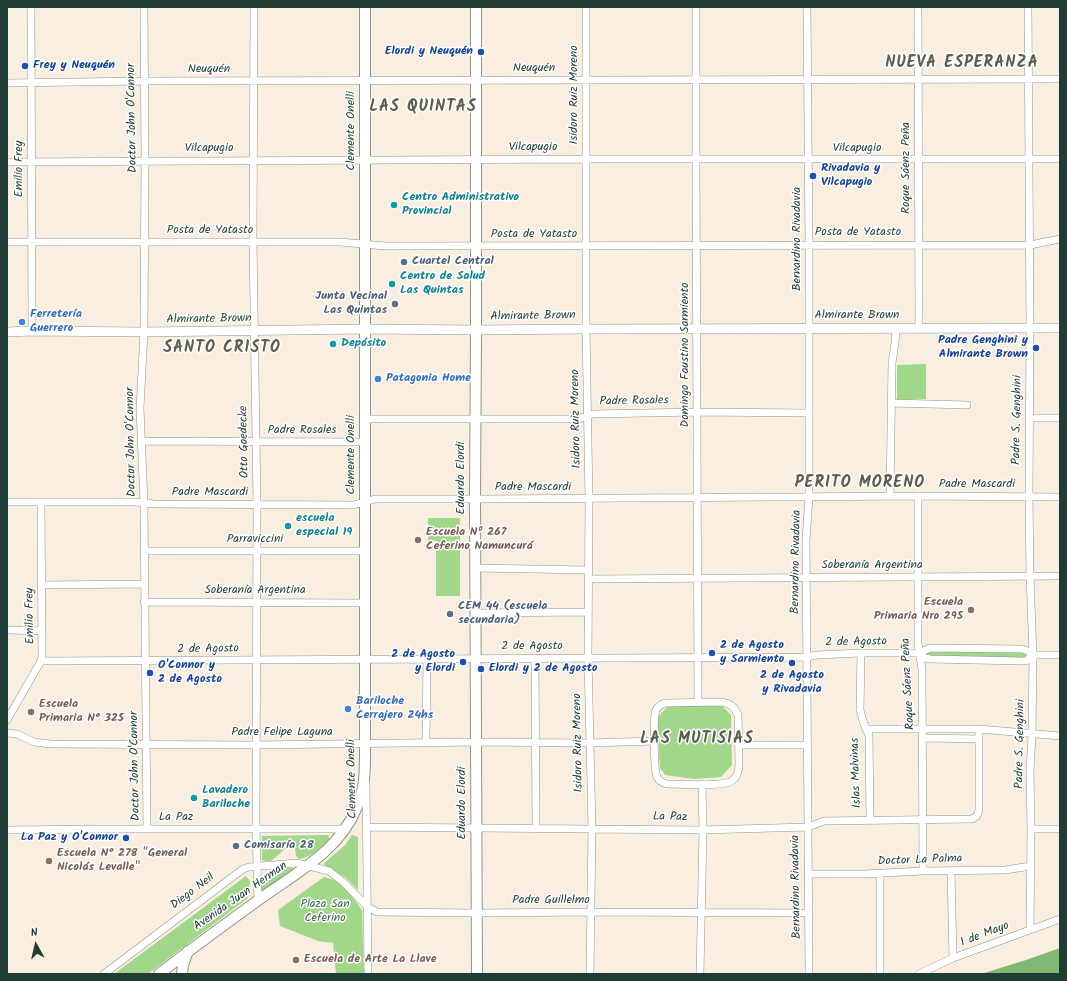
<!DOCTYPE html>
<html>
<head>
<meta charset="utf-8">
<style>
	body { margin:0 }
	#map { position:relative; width:1067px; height:981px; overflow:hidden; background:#f9eedf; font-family:Kalam,sans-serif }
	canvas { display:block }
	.frame { position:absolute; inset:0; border:8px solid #1f3d34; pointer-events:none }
	.north { position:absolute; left:16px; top:925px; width:40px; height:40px; -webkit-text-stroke:3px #fff; paint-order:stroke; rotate:352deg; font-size:11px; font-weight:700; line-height:16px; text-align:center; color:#1f3d34 }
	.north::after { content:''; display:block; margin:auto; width:14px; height:18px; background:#1f3d34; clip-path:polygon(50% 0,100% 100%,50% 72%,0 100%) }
</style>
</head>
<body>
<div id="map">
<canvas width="1067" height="981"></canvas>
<div class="frame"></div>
<div class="north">N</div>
</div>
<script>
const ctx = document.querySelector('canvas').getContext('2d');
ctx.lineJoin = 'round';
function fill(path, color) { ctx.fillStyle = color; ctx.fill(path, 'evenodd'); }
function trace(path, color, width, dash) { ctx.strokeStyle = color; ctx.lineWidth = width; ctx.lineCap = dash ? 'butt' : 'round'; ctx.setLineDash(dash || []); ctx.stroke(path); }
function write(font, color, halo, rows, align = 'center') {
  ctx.font = font + ' Kalam,sans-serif'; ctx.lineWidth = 3; ctx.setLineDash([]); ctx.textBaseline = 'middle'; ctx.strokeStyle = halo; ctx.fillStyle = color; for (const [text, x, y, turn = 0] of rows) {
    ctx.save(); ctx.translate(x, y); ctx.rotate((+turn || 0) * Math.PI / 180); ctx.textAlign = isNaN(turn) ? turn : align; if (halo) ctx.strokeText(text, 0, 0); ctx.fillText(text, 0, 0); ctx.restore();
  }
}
fill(new Path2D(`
	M926,364v35l-29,1v-35z
	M428,518h32v78h-24v-55h-8z
	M926,651l100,2v3l-2,2 -99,-2 -1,-3z
	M720,704l11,11 1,50 -11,12 -27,2 -29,-4 -5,-7 -3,-50 11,-12z
	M328,835l1,4c-7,8 -19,19 -30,20l-3,-3 -1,-7h-10l-14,12h-7l-2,-1v-24z
	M352,835l6,2v53l-13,-13 -22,-13 22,-19z
	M286,867l10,2 -31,20 -3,1 -1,-4 5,-12z
	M246,876l4,5 -2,17 -100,76h-34z
	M324,877l10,3 12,8 16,22 2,64h-28l-3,-31 -15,-2 -38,-15 -2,-16z`), '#a0d788');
fill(new Path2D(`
	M1060,948v26h-79l45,-14z`), '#80b874');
const street = new Path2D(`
	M31,7l1,324
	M144,7l1,154 -1,171 -4,76 4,95 3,326
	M254,7l-1,235 4,262 -1,325 2,71
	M586,7v322l3,170 -1,159 4,170 -2,146
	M696,7v152l2,543
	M807,7l2,238v251l-3,45 3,433
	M918,7l1,322
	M1028,7l2,321 -1,168 1,80 3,79 -1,80 -2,37 1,57 -1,100
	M7,83l137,-2 916,-2
	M7,162l579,-3h474
	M7,242h333l45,4 645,-1 30,-6
	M891,403l76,2
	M1029,418h31
	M365,419h214l14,-5 104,-2 112,1
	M142,441l224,1
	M890,496l2,-133 3,-20 1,-15
	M918,496v147l4,27 1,201
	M7,502h128l19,2 200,1 21,-6h108l435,-3 142,1
	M144,551h221
	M475,568l114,2
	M589,579l471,-3
	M42,585l102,-1
	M144,602l221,1
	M475,613l113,-1
	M9,630l33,1
	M861,653l-1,57 4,14 5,11 1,85
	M919,653l6,5 5,1 91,2h5l7,-6
	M535,658l1,170
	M41,661l766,-4 10,-2 44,-2h58l11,-5 92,1 6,2 5,4h27
	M722,702c9,2 13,5 16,13l1,49c0,6 -2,13 -7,17 -9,6 -53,3 -65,3 -5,-1 -8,-3 -10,-7 -3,-7 -4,-59 -1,-67 2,-4 5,-6 10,-7z
	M7,720l34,-59 1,-5 -1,-154
	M866,729h113l81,7
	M7,733l10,1 17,8 16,2 206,1 220,-3 114,1 65,-2
	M923,738l56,1
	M426,743l1,-85
	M739,745h68
	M366,784l2,190
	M367,827l336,3 105,-3 16,-6 148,-2 5,-3 2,-6v-81
	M1031,829h29
	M7,830l93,-1h244
	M951,871l2,87
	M809,874h55l59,-3 82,-1 26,-4
	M880,874v100
	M104,974l139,-105 6,-2 48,-4 32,8 13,10 26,26 9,5 99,1 115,-1 218,1
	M700,974l3,-144 -1,-46
	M919,974l34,-16 107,-39`);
const secondary = new Path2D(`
	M7,332l25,-1 112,1 221,-3 111,1 110,-1 474,-1`);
const primary = new Path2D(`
	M476,7v323l-1,169 2,475
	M159,974c32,-25 65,-49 98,-73 37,-27 82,-49 100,-94 9,-20 8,-42 8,-63v-737
	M182,974l1,-9 5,-14`);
trace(street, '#8c968a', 8);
trace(secondary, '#8c968a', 10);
trace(primary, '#8c968a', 12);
trace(street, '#fff', 7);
trace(secondary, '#fff', 9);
trace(primary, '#fff', 10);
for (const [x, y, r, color] of [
	[481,52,4,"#1a4fb4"],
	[25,66,4,"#1a4fb4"],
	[813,176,4,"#1a4fb4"],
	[394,205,4,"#0f9aa8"],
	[404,262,4,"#5c6f8a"],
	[392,284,4,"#0f9aa8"],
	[395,304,4,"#5c6f8a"],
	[22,322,4,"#3f7fe0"],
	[333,344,4,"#0f9aa8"],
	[1036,348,4,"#1a4fb4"],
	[378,379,4,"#3f7fe0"],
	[288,526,4,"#0f9aa8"],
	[418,540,4,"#8d6e63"],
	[971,610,4,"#8d6e63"],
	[450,614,4,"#5c6f8a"],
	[712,653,4,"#1a4fb4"],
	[463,662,4,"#1a4fb4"],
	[792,663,4,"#1a4fb4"],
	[481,669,4,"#1a4fb4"],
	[150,673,4,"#1a4fb4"],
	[348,709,4,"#3f7fe0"],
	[31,712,4,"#8d6e63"],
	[194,798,4,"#0f9aa8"],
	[126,838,4,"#1a4fb4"],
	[236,846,4,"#5c6f8a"],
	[49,861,4,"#8d6e63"],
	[296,960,4,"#8d6e63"]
]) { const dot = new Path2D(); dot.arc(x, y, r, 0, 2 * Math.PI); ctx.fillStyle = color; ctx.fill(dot); trace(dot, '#fff', 1.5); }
write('bold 12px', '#164399', '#fff', [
	["Elordi y Neuquén",473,52,"right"],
	["Frey y Neuquén",33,66],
	["Rivadavia y",821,169],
	["Vilcapugio",821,183],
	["Padre Genghini y",1028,341,"right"],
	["Almirante Brown",1028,355,"right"],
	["2 de Agosto",720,646],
	["y Sarmiento",720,660],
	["2 de Agosto",455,655,"right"],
	["y Elordi",455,669,"right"],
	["O'Connor y",158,666],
	["2 de Agosto",158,680],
	["Elordi y 2 de Agosto",489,669],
	["2 de Agosto",792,676,"center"],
	["y Rivadavia",792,690,"center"],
	["La Paz y O'Connor",118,838,"right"]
], 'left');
write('12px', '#1f3d34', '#fff', [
	["Neuquén",534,69],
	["Neuquén",209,70],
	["Isidoro Ruiz Moreno",575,95,-90],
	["Doctor John O'Connor",133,118,-91],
	["Clemente Onelli",352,131,-90],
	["Vilcapugio",533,148],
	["Vilcapugio",209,149],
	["Vilcapugio",857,149],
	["Roque Sáenz Peña",907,168,-90],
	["Emilio Frey",20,169,-90],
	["Posta de Yatasto",210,231],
	["Posta de Yatasto",858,233],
	["Posta de Yatasto",534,235],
	["Bernardino Rivadavia",798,239,-90],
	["Almirante Brown",857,316],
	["Almirante Brown",533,317,-1],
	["Almirante Brown",209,320,-1],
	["Domingo Faustino Sarmiento",686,355,-90],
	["Padre Rosales",634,402,-1],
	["Isidoro Ruiz Moreno",577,419,-91],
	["Padre S. Genghini",1018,420,-89],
	["Padre Rosales",302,431],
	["Doctor John O'Connor",132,442,-91],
	["Otto Goedecke",245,442,-91],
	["Clemente Onelli",352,455,-90],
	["Eduardo Elordi",462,478,-90],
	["Padre Mascardi",977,485],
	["Padre Mascardi",533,488],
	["Padre Mascardi",210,493],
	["Parraviccini",255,540],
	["Bernardino Rivadavia",797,562,-89],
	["Soberanía Argentina",872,566],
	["Soberanía Argentina",255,591],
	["Emilio Frey",31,616,-91],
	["2 de Agosto",856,643,-1],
	["2 de Agosto",532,647],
	["2 de Agosto",208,650,-1],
	["Roque Sáenz Peña",909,684,-93],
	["Padre Felipe Laguna",282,733],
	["Isidoro Ruiz Moreno",579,743,-91],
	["Padre S. Genghini",1021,744,-89],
	["Doctor John O'Connor",136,766,-91],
	["Islas Malvinas",857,773,-92],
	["Clemente Onelli",353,779,-91],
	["Eduardo Elordi",463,803,-90],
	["La Paz",176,818],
	["La Paz",670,818,1],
	["Doctor La Palma",920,861,-2],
	["Bernardino Rivadavia",797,887,-91],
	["Diego Neil",193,892,-37],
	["Avenida Juan Herman",241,897,-35],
	["Padre Guillelmo",551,901],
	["1 de Mayo",985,935,-21]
]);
write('bold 12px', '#0d838f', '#fff', [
	["Centro Administrativo",402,198],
	["Provincial",402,212],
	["Centro de Salud",400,277],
	["Las Quintas",400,291],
	["Depósito",341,344],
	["escuela",296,519],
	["especial 19",296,533],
	["Lavadero",202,791],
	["Bariloche",202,805]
], 'left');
write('bold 12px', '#4e5e75', '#fff', [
	["Cuartel Central",412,262],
	["Junta Vecinal",387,297,"right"],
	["Las Quintas",387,311,"right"],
	["CEM 44 (escuela",458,607],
	["secundaria)",458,621],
	["Comisaría 28",244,846]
], 'left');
write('bold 12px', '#366cbe', '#fff', [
	["Ferretería",30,315],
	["Guerrero",30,329],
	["Patagonia Home",386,379],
	["Bariloche",356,702],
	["Cerrajero 24hs",356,716]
], 'left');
write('bold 12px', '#785e54', '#fff', [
	["Escuela Nº 267",426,533],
	["Ceferino Namuncurá",426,547],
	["Escuela",963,603,"right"],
	["Primaria Nro 295",963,617,"right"],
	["Escuela",39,705],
	["Primaria N° 325",39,719],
	["Escuela N° 278 \"General",57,854],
	["Nicolás Levalle\"",57,868],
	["Escuela de Arte La Llave",304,960]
], 'left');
write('12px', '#3f6449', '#fff', [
	["Plaza San",325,905],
	["Ceferino",325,919]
]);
ctx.letterSpacing = '1px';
write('bold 16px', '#5c5f4f', '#fff', [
	["NUEVA ESPERANZA",962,64],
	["LAS QUINTAS",423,108],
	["SANTO CRISTO",222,349],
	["PERITO MORENO",860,484],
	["LAS MUTISIAS",697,740]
]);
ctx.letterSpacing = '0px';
</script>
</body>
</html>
